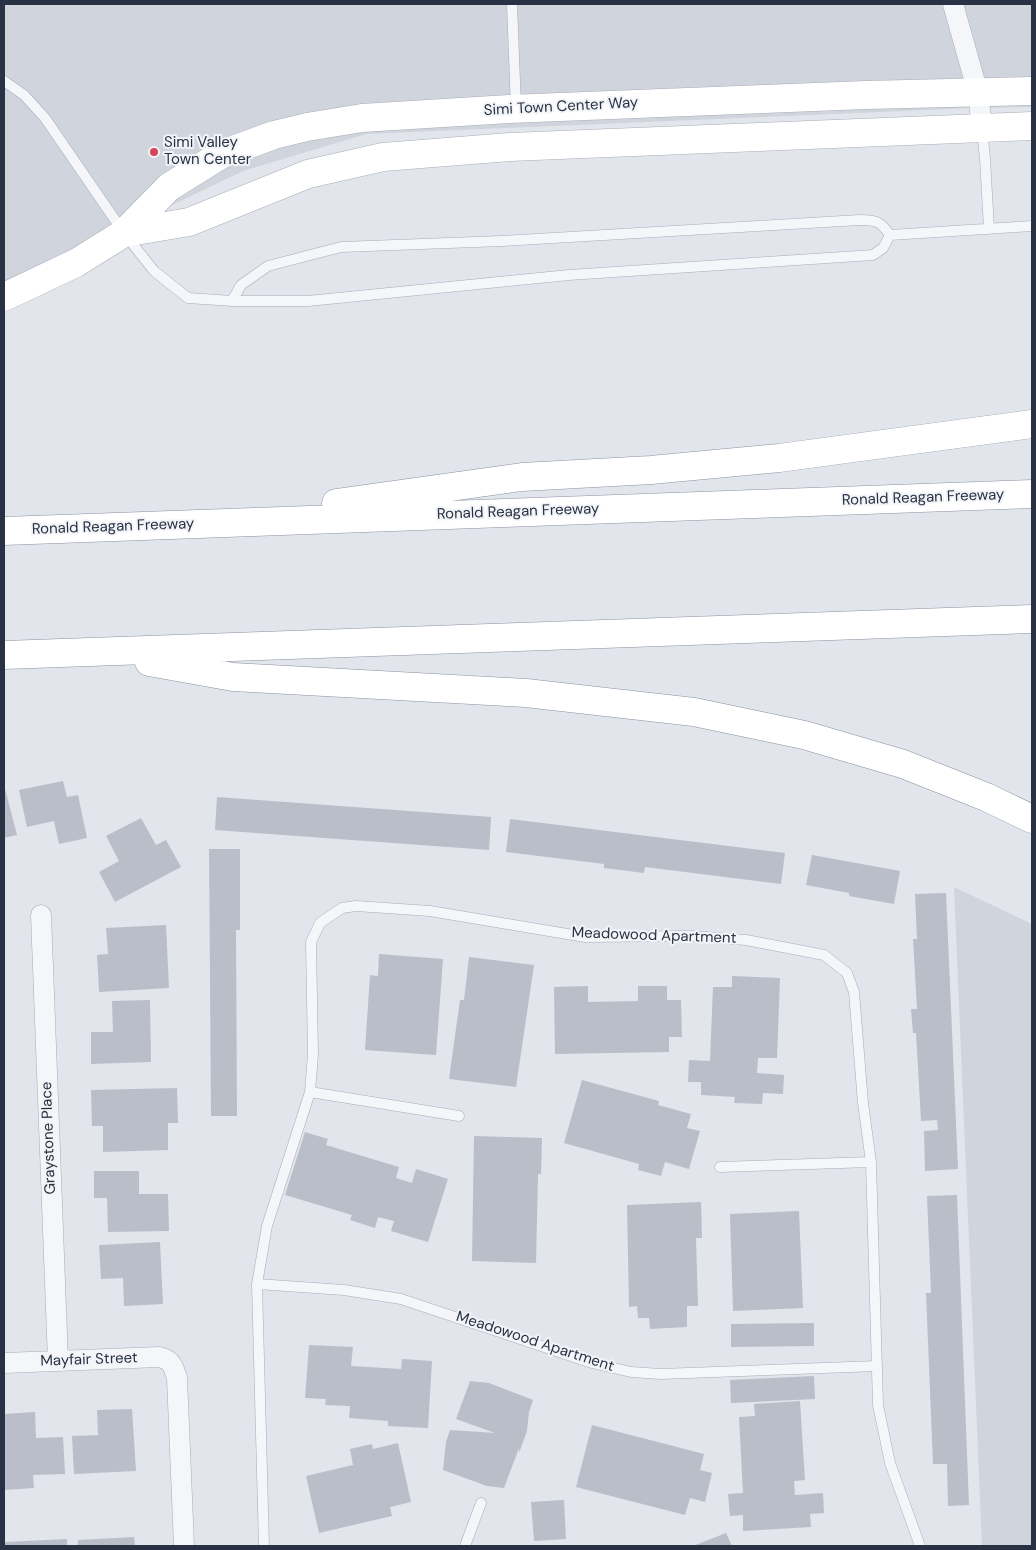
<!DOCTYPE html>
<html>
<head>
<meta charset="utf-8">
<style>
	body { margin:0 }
	#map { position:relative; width:1036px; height:1550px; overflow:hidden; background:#e2e5eb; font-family:"DM Sans",sans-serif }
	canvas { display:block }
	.frame { position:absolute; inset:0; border:5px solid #293244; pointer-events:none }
</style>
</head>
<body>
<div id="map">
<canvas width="1036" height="1550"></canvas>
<div class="frame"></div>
</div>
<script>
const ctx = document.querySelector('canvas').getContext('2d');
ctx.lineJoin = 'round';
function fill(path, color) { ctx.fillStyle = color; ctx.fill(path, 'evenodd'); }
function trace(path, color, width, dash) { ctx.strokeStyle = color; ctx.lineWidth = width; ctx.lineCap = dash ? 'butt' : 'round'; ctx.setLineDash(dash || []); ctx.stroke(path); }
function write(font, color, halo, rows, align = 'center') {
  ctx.font = font + ' "DM Sans",sans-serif'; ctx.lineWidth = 4; ctx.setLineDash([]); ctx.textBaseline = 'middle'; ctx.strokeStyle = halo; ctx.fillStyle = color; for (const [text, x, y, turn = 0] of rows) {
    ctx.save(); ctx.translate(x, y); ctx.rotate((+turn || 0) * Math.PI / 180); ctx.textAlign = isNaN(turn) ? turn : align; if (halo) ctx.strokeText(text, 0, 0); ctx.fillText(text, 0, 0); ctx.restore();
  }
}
fill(new Path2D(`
	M4,4h1028v103l-59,1 -607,26 -123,37 -129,62 -110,57z
	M954,887l78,37v622h-50z`), '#d0d4dd');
fill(new Path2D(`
	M63,781l4,16 11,-2 9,43 -28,6 -5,-23 -27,6 -8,-37z
	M4,785l13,50 -13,3z
	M217,797l274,20 -2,33 -274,-20z
	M141,818l15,27 10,-5 15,27 -66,35 -16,-30 20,-11 -13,-25z
	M510,819l275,34 -4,31 -136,-17 -1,6 -40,-5v-4l-98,-12z
	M209,849h31v81h-4l1,186h-26z
	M812,855l88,16 -6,33 -45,-8v-3l-43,-8z
	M946,893l12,276 -33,2 -1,-40 14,-1 -1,-10 -16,1 -5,-88h-3l-2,-24h6l-4,-70h4l-2,-45z
	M166,925l3,63 -70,4 -2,-37 11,-1 -2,-26z
	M379,954l64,5 -7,96 -71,-5 5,-75 8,1z
	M469,957l65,8 -18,122 -67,-8 11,-79h4z
	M732,976l48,2 -3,80h-19l-1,15 27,2 -1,19 -20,-1 -1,11 -28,-1 1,-6 -34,-2v-13h-13l1,-22 21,1 3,-74h19z
	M588,986v16l50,-1v-15h29v14h14l1,37h-13v15l-114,2 -1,-67z
	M150,1000l1,62 -60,2v-32h22l-1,-31z
	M582,1080l77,21 -1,4 33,9 -4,14 13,3 -11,38 -24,-7 -4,14 -23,-6 1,-6 -75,-21z
	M177,1088l1,35h-10v27l-65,2v-26h-11l-1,-36z
	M305,1132l23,7 -2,6 73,22 -3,11 16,5 4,-14 32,10 -20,63 -37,-11 3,-10 -16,-4 -3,11 -25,-8 2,-5 -67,-20z
	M474,1136l68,2 -1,36h-3l-2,89 -64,-2z
	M94,1171h45v23h29l1,37 -61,1 -1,-34h-13z
	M957,1195l12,310 -21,1 -1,-42h-14l-7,-171h5l-4,-97z
	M701,1202l1,36h-6l2,68h-11v21l-37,2 -1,-11h-11l-1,-12 -8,1 -2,-102z
	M799,1211l4,97 -70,3 -3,-97z
	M160,1242l3,62 -39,2 -1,-28 -22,1 -2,-34z
	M814,1323v23l-83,1v-23z
	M309,1345l44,2 -2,19 50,3 1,-10 30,2 -4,67 -40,-2v-5l-39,-3 1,-12 -25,-1 1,-6 -21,-1z
	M814,1376l1,23 -84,4 -1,-23z
	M470,1381l19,2 44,17 -4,12 -2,19 -8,22v-5l-15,40 -17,-2 -44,-16 3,-28 4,-12 45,3 -39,-14z
	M800,1401l5,79 -11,1 1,14 28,-2 1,20 -14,1 1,13 -68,4v-16l-13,1 -2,-22 15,-1 -4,-76 16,-1 -1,-12z
	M132,1409l4,62 -62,3 -2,-38 26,-1 -1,-25z
	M35,1412l1,26 27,-1 2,37 -32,1 1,13 -30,2v-76z
	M592,1425l112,29 -4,16 12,3 -7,29 -15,-4 -5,17 -109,-28z
	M398,1443l13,59 -21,5 2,9 -73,17 -13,-57 47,-11 -3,-16 22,-5 1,5z
	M564,1500l2,39 -32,2 -3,-39z
	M726,1533l6,13h-39z
	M134,1537l1,9h-57v-6z
	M67,1539v7h-62v-4z`), '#b9bec9');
const lane = new Path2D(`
	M512,4l4,104
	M4,81l20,14 21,23 79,115 30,38 34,27 44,3h76l261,-26 304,-20 10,-7 7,-13
	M982,129l3,30 4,70
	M890,235l142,-9
	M232,301l9,-16 27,-19 73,-19 161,-6 358,-21c17,0 21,2 30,15
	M310,1092l149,24
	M720,1167l151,-5
	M257,1284l87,6 57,9 191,64 39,9 30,2 216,-8
	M264,1546l-7,-262 10,-58 43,-134 3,-38 -2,-112 9,-19 22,-15 14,-2 74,5 155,26 107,-1 54,4 78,15 23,18 7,19 9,111 8,59 7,243 12,58 30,83
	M465,1546l16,-43`);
const street = new Path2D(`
	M953,4l25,89 4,35
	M41,915l17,446
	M4,1363l155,-6c13,3 14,9 18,21l7,168`);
const secondary = new Path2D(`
	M124,233l65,-11 119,-48 75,-17 127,-10 522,-21
	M4,297l72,-34 48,-30 45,-46 53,-33 52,-19 33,-8 55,-9 147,-9 357,-14 166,-4`);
const highway = new Path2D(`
	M336,503l186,-26 129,-7 128,-12 253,-34
	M4,531l1028,-37
	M4,655l1028,-36
	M149,662l84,15 293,16 168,19 110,23 99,29 83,33 46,22`);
trace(lane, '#a7acb6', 11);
trace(street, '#a7acb6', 21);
trace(secondary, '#a7acb6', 29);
trace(highway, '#8992a2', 29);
trace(lane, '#f5f6f9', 10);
trace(street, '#f5f6f9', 20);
trace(secondary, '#fff', 28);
trace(highway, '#fff', 28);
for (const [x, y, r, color] of [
	[154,152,5,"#d34456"]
]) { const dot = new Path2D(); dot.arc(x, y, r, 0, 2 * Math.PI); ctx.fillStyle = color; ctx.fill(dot); trace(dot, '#f2f4f8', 2); }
write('15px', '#293244', '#f2f4f8', [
	["Simi Town Center Way",561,107,-3],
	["Ronald Reagan Freeway",923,498,-2],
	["Ronald Reagan Freeway",518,512,-2],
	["Ronald Reagan Freeway",113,527,-2],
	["Meadowood Apartment",654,936,2],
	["Graystone Place",49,1138,-92],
	["Meadowood Apartment",535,1342,18],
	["Mayfair Street",89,1360,-2]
]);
write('15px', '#293244', '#f2f4f8', [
	["Simi Valley",164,143],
	["Town Center",164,160]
], 'left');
</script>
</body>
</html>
